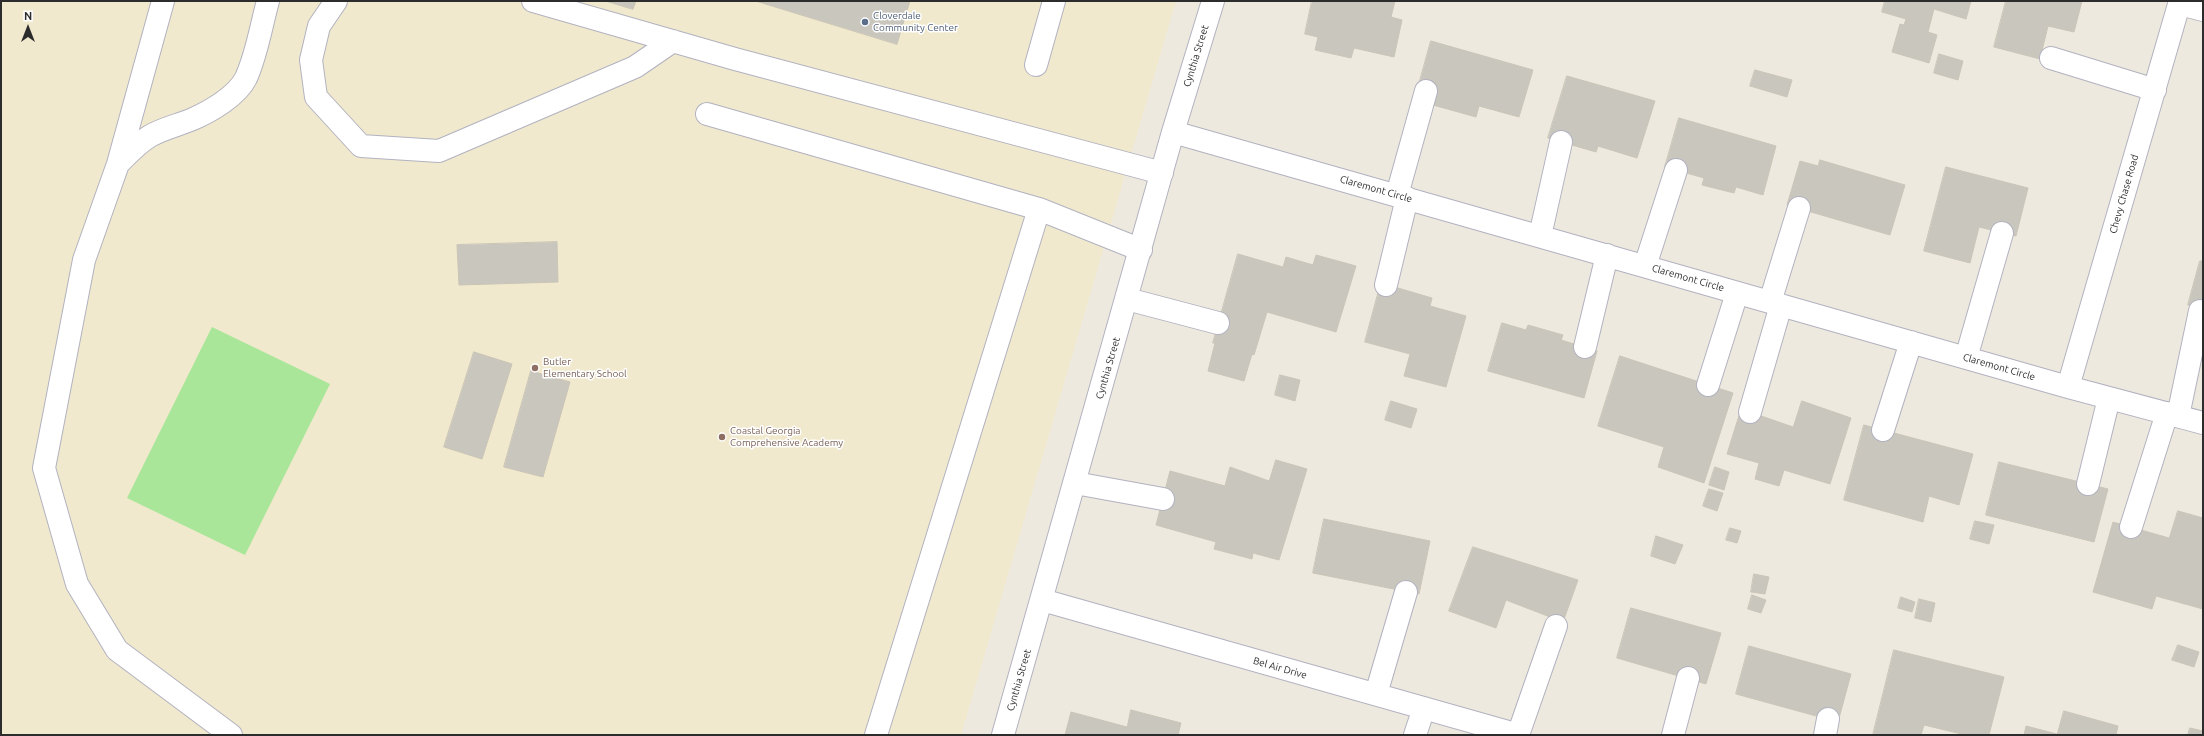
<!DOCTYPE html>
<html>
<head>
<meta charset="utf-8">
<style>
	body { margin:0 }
	#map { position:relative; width:2204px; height:736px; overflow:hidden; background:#eee9de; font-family:Ubuntu,sans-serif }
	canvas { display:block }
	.frame { position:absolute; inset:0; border:2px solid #2c2c2c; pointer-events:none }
	.north { position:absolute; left:8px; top:8px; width:40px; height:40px; -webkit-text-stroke:3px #fff; paint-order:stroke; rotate:0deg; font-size:11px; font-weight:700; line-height:16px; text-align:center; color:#2c2c2c }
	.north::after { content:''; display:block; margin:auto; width:14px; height:18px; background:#2c2c2c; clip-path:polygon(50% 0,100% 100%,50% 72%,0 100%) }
</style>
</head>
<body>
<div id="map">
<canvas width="2204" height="736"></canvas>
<div class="frame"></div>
<div class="north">N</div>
</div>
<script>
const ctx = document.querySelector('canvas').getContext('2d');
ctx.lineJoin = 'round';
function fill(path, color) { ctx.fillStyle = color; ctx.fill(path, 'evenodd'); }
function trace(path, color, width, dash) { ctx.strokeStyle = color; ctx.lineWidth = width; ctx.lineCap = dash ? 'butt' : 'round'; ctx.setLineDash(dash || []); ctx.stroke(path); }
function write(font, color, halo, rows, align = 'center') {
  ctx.font = font + ' Ubuntu,sans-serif'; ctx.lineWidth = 3; ctx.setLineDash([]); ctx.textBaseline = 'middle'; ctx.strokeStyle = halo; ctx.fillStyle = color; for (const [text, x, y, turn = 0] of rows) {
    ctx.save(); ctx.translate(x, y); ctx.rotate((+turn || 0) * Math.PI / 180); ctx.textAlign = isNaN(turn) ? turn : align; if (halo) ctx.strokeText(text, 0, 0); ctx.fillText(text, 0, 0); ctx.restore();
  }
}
fill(new Path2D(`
	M1,1h1175l-215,734h-960z`), '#f0e9cd');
fill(new Path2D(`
	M212,327l118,57 -85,171 -118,-57z`), '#a9e699');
const building = new Path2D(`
	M606,1h30l-3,8z
	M756,1h154l-13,43z
	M1312,1h83l-4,16 11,3 -8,37 -40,-9 -3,10 -36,-8 3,-13 -13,-3z
	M1885,1h86l-5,18 -32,-10 -6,23 9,3 -8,28 -37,-11 8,-28 4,1 2,-6 -24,-7z
	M2006,1h76l-8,31 -26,-6 -8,33 -46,-12z
	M1431,41l102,29 -14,47 -40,-11 -3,11 -43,-12 4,-12 -19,-5z
	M1939,54l24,7 -5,19 -24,-7z
	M1755,70l37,10 -5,17 -37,-11z
	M1567,76l88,25 -18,57 -39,-12 -2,6 -48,-14z
	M1679,118l97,28 -13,49 -27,-8 -2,6 -32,-8 2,-7 -39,-11z
	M1820,160l85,25 -15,50 -103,-30 13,-44 18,5z
	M1946,167l82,21 -12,48 -37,-9 -9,36 -46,-12z
	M557,242l1,40 -99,3 -2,-40z
	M1238,254l45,13 3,-10 27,8 3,-10 40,11 -20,66 -69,-20 -13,43 -2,-1 -8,27 -36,-10 7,-28h-2z
	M2200,261h3v51l-15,-7z
	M1381,283l51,15 -2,8 36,10 -20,71 -42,-11 6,-22 -45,-12z
	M1502,323l24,7 2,-5 35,10 -2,5 36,11 -13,47 -96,-27z
	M474,352l38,12 -30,95 -38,-12z
	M1620,356l113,37 -29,90 -46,-16 6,-20 -66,-21z
	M531,371l39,11 -27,95 -39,-10z
	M1280,375l20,5 -5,21 -20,-6z
	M1391,401l26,8 -6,19 -26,-8z
	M1802,401l49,17 -21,66 -46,-14 -5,16 -24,-7 4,-16 -32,-9 14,-45 52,18z
	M1864,425l109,29 -14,51 -30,-9 -6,26 -79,-22z
	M1276,460l31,9 -28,91 -26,-7 -1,6 -38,-10 2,-7 -60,-17 14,-54 55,15 5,-19 39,14z
	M1999,462l109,27 -14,53 -108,-27z
	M1715,467l14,5 -5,18 -15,-5z
	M1709,489l14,4 -6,18 -14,-5z
	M2178,511l25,7v91l-47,-13 -4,13 -59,-17 20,-70 56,16z
	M1324,519l106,22 -11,53 -106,-21z
	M1975,521l19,4 -5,19 -19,-5z
	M1730,528l11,3 -4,12 -11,-3z
	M1656,536l27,9 -8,19 -24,-8z
	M1473,547l105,33 -15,42 -57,-22 -10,28 -47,-17z
	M1754,574l15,3 -4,17 -14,-2z
	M1752,595l14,5 -5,13 -13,-4z
	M1901,597l14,5 -3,10 -14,-4z
	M1919,599l16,4 -4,19 -16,-4z
	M1631,608l90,25 -15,51 -89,-26z
	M2178,645l21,7 -5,15 -22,-7z
	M1749,646l102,28 -13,48 -102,-28z
	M1894,650l110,27 -15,58h-23l-42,-10 -3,10h-48z
	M1131,710l50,13 -3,12h-113l6,-23 56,15z
	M2064,711l54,15 -2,9h-92l2,-9 31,8z
	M2190,728l13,3v4h-15z`);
fill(building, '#c9c6bd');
trace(building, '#cac5b7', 1);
const minor = new Path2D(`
	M163,1l-45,163 -34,96 -40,208 33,116 40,66 114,85
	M336,1l-17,25 -8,34 5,37 45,49 78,5 196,-84 38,-26
	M533,1l202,58 427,114
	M2180,4l23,6
	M2051,58l104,32
	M1036,65l18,-64
	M707,114l332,95 102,41
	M1173,132l895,255 135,36
	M118,164c10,-10 20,-21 32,-28 14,-8 29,-11 43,-17 18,-8 44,-23 53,-41 11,-24 15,-52 22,-77
	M1397,195l29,-104
	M1540,236l21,-94
	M1645,266l31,-96
	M1386,285l21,-87
	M1127,299l91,24
	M1770,302l29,-94
	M1585,347l22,-92
	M1966,358l36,-125
	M1708,385l29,-92
	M2068,387l112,-386
	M1750,412l31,-107
	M2178,416l22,-105
	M1883,430l28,-88
	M1075,483l88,16
	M2088,484l21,-86
	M2131,527l36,-114
	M1042,600l477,135
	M1376,694l30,-102
	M876,735l163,-526
	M1003,735l170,-603 40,-131
	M1415,735l9,-27
	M1518,735l38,-109
	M1673,735l15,-57
	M1825,735l3,-16`);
trace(minor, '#b2b2c0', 24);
trace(minor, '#fff', 22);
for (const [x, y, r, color] of [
	[865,22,4,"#5c6f8a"],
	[535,368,4,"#8d6e63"],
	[722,437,4,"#8d6e63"]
]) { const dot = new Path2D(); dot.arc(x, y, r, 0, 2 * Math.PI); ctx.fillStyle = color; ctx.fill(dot); trace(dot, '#fff', 1.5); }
write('10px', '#4e5e75', '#fff', [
	["Cloverdale",873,16],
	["Community Center",873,28]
], 'left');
write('10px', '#2c2c2c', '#fff', [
	["Cynthia Street",1196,56,-73],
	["Claremont Circle",1376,189,16],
	["Chevy Chase Road",2124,194,-74],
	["Claremont Circle",1688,278,16],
	["Claremont Circle",1999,367,16],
	["Cynthia Street",1108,368,-74],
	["Bel Air Drive",1280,668,16],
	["Cynthia Street",1019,680,-74]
]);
write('10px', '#785e54', '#fff', [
	["Butler",543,362],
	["Elementary School",543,374],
	["Coastal Georgia",730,431],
	["Comprehensive Academy",730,443]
], 'left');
</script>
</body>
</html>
